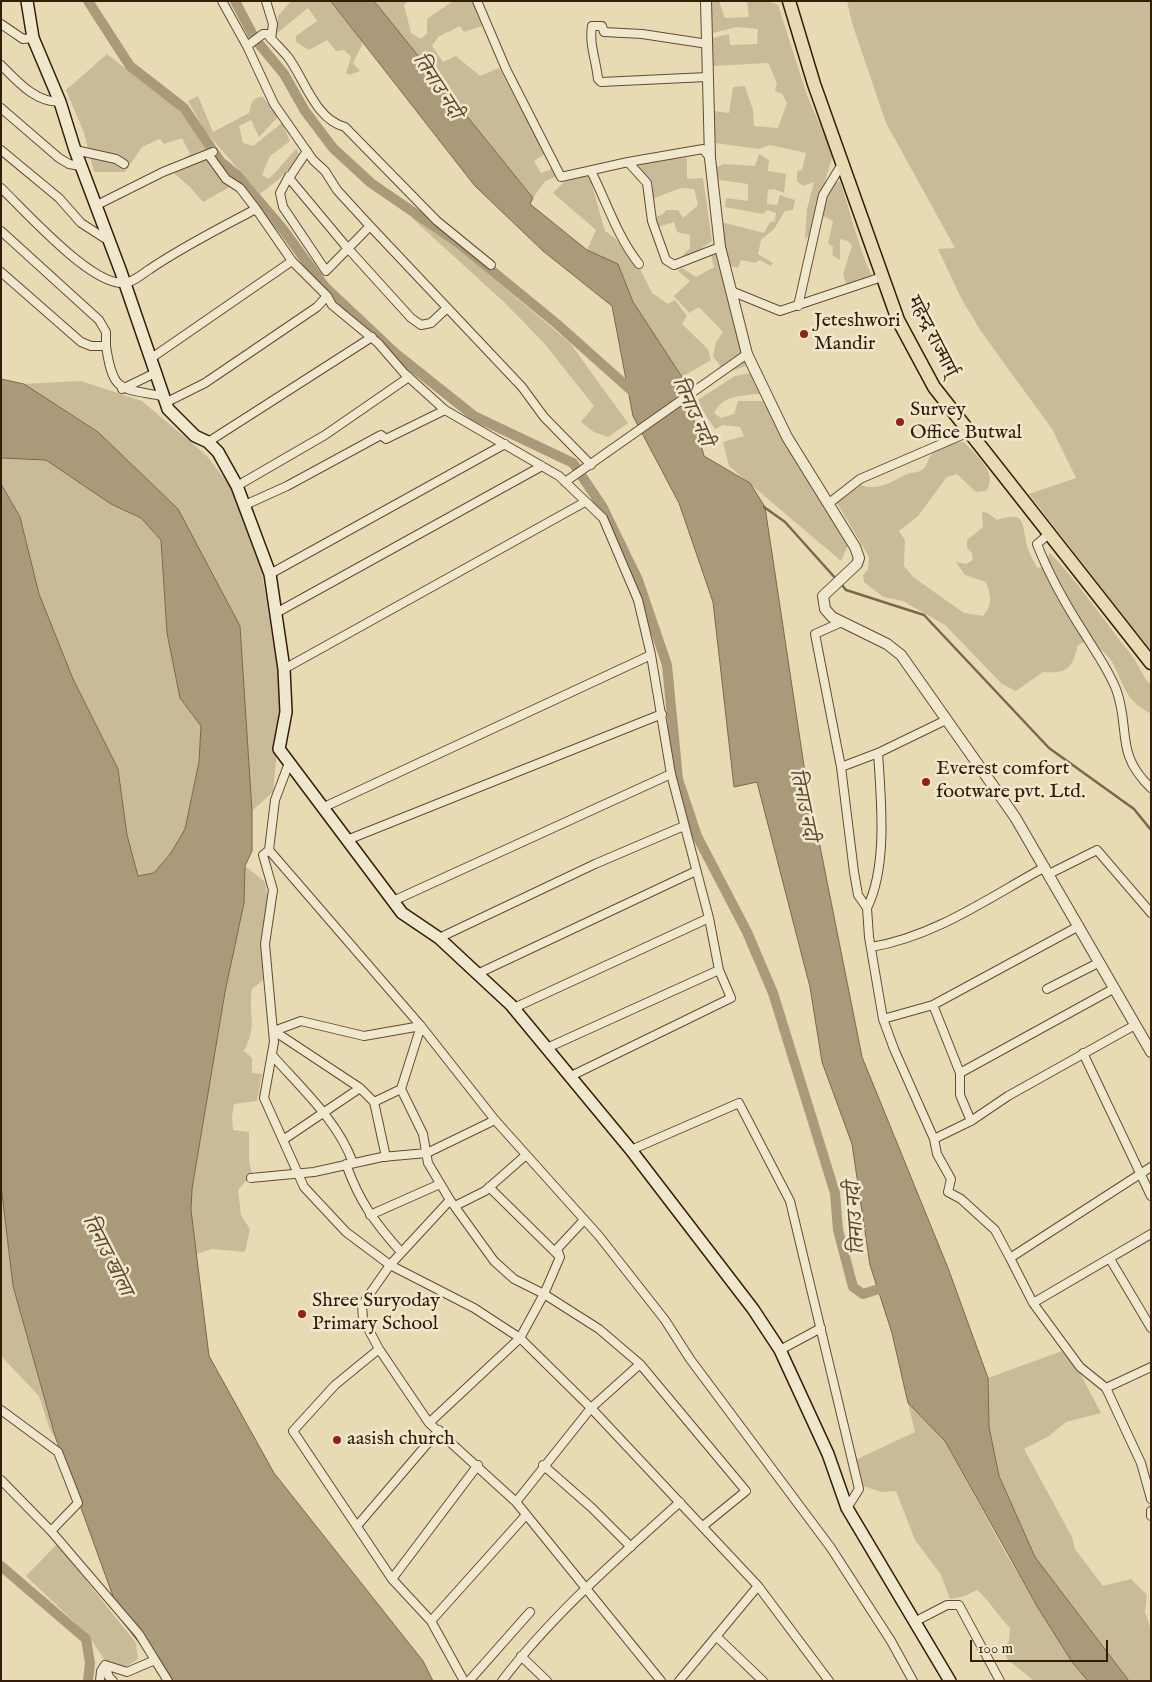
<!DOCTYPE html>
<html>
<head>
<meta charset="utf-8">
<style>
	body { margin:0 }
	#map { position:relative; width:1152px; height:1682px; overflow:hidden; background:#e8dbb4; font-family:"IM FELL English",serif }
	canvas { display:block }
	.frame { position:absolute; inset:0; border:2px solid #341c08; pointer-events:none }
	.scale { position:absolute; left:970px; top:1640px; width:138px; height:22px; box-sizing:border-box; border:2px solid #341c08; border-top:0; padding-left:6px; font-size:15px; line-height:18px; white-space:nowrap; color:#341c08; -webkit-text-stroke:4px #f0e8ce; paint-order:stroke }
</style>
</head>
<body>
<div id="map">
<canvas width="1152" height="1682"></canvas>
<div class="frame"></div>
<div class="scale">100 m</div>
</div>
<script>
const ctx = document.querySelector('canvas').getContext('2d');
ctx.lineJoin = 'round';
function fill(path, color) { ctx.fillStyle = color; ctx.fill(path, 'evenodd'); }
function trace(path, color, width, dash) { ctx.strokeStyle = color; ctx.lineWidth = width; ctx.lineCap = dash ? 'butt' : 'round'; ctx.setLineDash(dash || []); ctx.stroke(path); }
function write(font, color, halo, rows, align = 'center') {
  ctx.font = font + ' "IM FELL English","Noto Serif Devanagari",serif'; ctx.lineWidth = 5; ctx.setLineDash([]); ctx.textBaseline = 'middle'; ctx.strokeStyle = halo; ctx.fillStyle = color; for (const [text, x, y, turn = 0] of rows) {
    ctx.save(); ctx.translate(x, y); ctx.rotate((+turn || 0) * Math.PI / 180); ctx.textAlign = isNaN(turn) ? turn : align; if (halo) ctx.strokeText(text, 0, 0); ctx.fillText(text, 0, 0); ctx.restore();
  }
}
fill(new Path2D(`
	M291,1h40l32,42 -10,20 7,8 -11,4 -3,-2 5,-16 -7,-7 -8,1 -9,-11 -18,10 -13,-8v-6l21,-15 -9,-13 -31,25 1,-17z
	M374,1h34l-4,4 7,28 10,6 6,-6v-14l26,-18h19l10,25 -18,6 -4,-6 -22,11 -6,9 11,16 13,-6 24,20 19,-8 46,86 -11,7 7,12 11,-4 3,8 -10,4 -12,17z
	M710,1h9l6,17 24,-1 -2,-16h20l11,4 30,93 25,56 -23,80 -5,5 2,-30 7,-27 -11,4 -6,-5v-10l5,-1 4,-17 -36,-8 -11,4 -44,-6 -1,-32 15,2 4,-26 12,-1 8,24 1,16 24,2 9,-25 -5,-9 -7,-3 2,-8 -9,-20 -55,3 -1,-28 17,-4 1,11 27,-1 1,-15 -21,-2 -24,6z
	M847,1h304v651l-122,-158 47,-16 -24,-49 -72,-99 -20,-34 -22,-47 17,-1 -69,-125 -34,-100z
	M107,54l72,56 19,24 11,19 26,31 -32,18 -13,-15 -21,-18 21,-15 -8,-16 -18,6 -4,-5 -18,8 -17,25h-31l-10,-39 -18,-43z
	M198,96l15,36 36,-19c2,-10 3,-16 14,-16l15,20 -19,20 -8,-17 -12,6 4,17 10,3 29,-23 8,18 -20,15 -8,19 7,4 27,-30 5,7 -22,23 -19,15 -55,-63 -17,-30z
	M759,154l10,6 -1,11 18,3 -2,19 -10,-4 -6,1 -1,14 10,1 3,-10 15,5 -2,10 -8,1 -11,18 -13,11 -3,14 15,9 -2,3 -11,-6 -5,3 -14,-3 -3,8 -11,-3 -6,-43 43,11 6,-11 5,-1 1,-8 -9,-3 -4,4 -38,-7 1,-9 22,3v-17l-29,-4 -3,-13 8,-3 31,2z
	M687,158v21l16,-1 9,63 -19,13 -11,2 8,-8v-13l-13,-3 -3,-10 -16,5 -2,-10 7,-3 3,-4h12l5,8 15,-13 -4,-16 -13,-1 -29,11 1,-16 -16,-17 30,-7z
	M589,175l16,56 10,7 24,29 13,26 16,11 7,-4 12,16 -5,8 26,25 3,11 -29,17 -49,-75 -15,-38 -31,-14 9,-20 -43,-37 11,-11z
	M840,181c11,32 18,67 33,97l-26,8 -4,-12 9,-28 -4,-5 -8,-2v21l-8,-5 1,-8 -5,-4 5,-22 -12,-6 10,-29z
	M411,214l26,17 133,112 58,80 -20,14 -14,-5 -13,-10 13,-16 -51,-64 -38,-39 -92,-84z
	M717,254l29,112 -21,7 -12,-17 3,-14 7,-10 -24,-25 -10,6 -15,-17 16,-15 -12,-10 4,-3 14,9 18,-10 -3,-12z
	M750,373l10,21c-19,2 -36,0 -46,19l7,5 13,-4 4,-13h25l33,58 53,84 -8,18 -112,-95 -6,-24 21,-6 -4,-9 -17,-2 -8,4 -19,-28 39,-25z
	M81,381l61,20 64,54 25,32 28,68 23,143 -9,94 -21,19 -12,-185 -142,-194 -74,-48z
	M964,442c12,14 35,30 22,49l-10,1 -19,-18 -10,3 -29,39 -19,15 6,9 -1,26 9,11 51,36 19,3c10,-12 8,-20 3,-34l-21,-7 -9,-13 10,2 7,-4 -1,-7 -5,-5v-8l16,-13 -1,-15 6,1 9,7c30,-10 25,5 30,26 2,7 7,15 10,22l6,-1 7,-14c30,31 53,67 80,100 9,10 11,23 21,32v29c-28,-16 -25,-27 -39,-52 -5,-8 -15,-16 -21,-23l-13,6c-6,23 -10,29 -35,27l-27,19 -14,-7 -57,-59 -42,-24 -20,-4 -19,-15 -1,-7 5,-6 1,-12 -32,-54 24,-18c16,7 32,-4 46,-11 5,-2 11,-1 15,-4 6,-5 6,-12 10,-16 9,-10 20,-11 32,-12z
	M1,458l45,2 65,44 30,14 20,22 6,93 13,65 21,28 -2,36 -14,67 -14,24 -17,20 -17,3 -10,-41 -9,-66 -45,-90 -34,-85 -19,-77 -19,-33z
	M245,866l20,16 3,18 -6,32 1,48 -11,9c-4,26 6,36 -8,62l8,7v15l10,1 -5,27 -23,3 -2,13 1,13 16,2v29l3,13 -14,16 3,25 9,14 -5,23 -33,-3 -16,5 -5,-44 1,-21 33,-197 19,-89z
	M1,1185l12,101 43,153 -6,-9 -11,-34 -38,-40z
	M1062,1351l18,22 21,40 -35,9 -17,14 -25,13 48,88 3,12 28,37 28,-7 16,16 -2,17 6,18v51h-22l-94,-124 -36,-81 -10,-49 -1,-49z
	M908,1403l37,38 60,111 67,110 16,19h-54l-26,-21 -5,-10 6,-9 1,-13c-12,-12 -20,-27 -33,-38l-12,6 -15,3 -9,-24 -26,-35 -19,-49 -15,1 -18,-6 -8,-26 60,-28z
	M57,1544l79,99 2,16 -14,9 -17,-4 -19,-29 -62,-59z`), '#c9bb97');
const water = new Path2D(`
	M331,1h43l159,197 -3,6 57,46 31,14 15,38 49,75 22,79 46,27 15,24 39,259 58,291 86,211 40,110 1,49 10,49 36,81 94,124h-41l-16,-19 -35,-56 -92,-165 -37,-38 -16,-70 -22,-68 -18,-121 -30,-82 -12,-75 -53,-205 -23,5 -21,-185 -34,-99 -46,-87 -21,-110 -69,-55 -68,-65z
	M1,379l23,5 74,48 80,77 62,117 12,185v40l-7,15 -1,37 -19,89 -33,197 -1,21 18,146 65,117 149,188 10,20h-264l-47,-60 -66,-182 -43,-153 -12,-101v-701l19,33 19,77 34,85 45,90 9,66 11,41 16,-3 17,-20 14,-24 14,-67 2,-36 -21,-28 -13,-65 -6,-93 -20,-22 -30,-14 -65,-44 -45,-2z`);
fill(water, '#ab9a7a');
trace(water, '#7b684c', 1);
trace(new Path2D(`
	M764,507l21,15 52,58
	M841,584l5,6 78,25 125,133 85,61 17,21`), '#7b684c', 2.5);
trace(new Path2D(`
	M88,1l42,65 54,42 36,53 17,14 45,53 43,59 70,66 79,63 99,47 29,43 36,74 29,85 11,114 19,57 50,96 26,61 62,200 3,37 15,57 10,7 19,-6
	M235,1l20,38 29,35 21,37 28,37 38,35 86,59 100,82 75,67 8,2
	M1,1566l85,73 4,24 -2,18`), '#ab9a7a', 10);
const minor = new Path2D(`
	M222,1l25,45 27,58 39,56 12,11 12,19 33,36 152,161 22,30 47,48
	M266,1l7,23 -2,15
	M477,1l29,68 55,108 67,-15 19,21 5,38 14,39 8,5 46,-18
	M1,24l22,15 10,-1
	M247,46l16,-12h4c7,8 14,15 21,23 17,23 27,62 57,70l92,94 54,44
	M1,65c17,17 34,37 59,37
	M707,77l-106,5 -3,-3c-2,-19 -9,-35 -6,-53h10l2,6 38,2 66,10
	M1,108l58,50 10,6 11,2
	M1,150l58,48 22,25 28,18
	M75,150l41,9 8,5
	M307,151l-18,27 55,66 67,74 10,7 10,-2 15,-14
	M208,154l18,25 14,9 16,21
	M628,162l75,-13 7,9
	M591,171c16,32 26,65 48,93
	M289,176l-9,17 3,14 43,64 44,-45
	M1,188c25,24 89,96 122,95 10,0 19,-9 27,-14 34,-23 70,-41 106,-60l36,52 35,35 5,9 46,38 26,30 41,37 114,66 44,42 35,82 13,55 20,119 38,144 10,52 12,28 -160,78
	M95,206l68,-34 50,-20
	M1,231l98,89 7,12v14
	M1,272l80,70 10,4h15c7,47 14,42 56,50
	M731,291l49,20 102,-34
	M798,306l25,-111 19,-31
	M150,359l142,-98
	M122,389l33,-16
	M165,403l40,-20 112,-76 10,-11
	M208,442l164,-105
	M565,482l182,-128
	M237,486l88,-51 84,-58
	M828,504l32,-25 109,-47
	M245,505l42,-19 94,-51 5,4 59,-29
	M1049,534l-12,10c12,31 29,61 47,89 11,18 24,36 32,56 15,40 -2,64 35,99
	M270,574l235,-130
	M276,613l266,-147
	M842,622l-27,12 26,133 13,105 4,23 9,13 2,29 14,82 11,30 40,90 3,15 14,25 -3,13 13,7 34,31 15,28
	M284,669l301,-167
	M289,763l-14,37 -6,50 -6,5 10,35 -8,54 9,98 -10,56 40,89 42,45 44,33 84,43 46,30 71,70 167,178 71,95
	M841,767l37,-14 68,-33
	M322,808l329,-153
	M347,840l315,-126
	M269,850l152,176 74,94 104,116 66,84 25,39 141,189 60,93 22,40
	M1049,874l48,-24 54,63
	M393,901l278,-127
	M867,908c21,-42 14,-109 11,-155
	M439,938l156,-74 89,-38
	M871,947c63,-10 119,-50 174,-80
	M477,974l219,-103
	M1047,989l51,-26
	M933,1005l27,68v22l11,26
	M514,1008l195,-90
	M883,1019l50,-14 146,-79
	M421,1026l-20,63 22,45 5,29 22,37 44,61 20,18 30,15 -24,44 -91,85
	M274,1031l86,57 14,14 12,55
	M274,1031l27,-10 63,15 57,-10
	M547,1048l172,-78
	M1083,1053l68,143
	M272,1055c29,33 66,66 81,108
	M960,1073l153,-84
	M374,1102l27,-13
	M934,1139l37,-18 37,-25 127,-71
	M283,1140l77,-52
	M631,1150l108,-47 51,98 69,288 -12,19
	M346,1164c13,37 29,59 55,88
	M1151,1167l-141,91 23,45 47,64 26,21 35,75 10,36
	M251,1178l63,-6 68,-15 45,-4 68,-33
	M489,1187l70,69
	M450,1200l-60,65 -28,40 1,14 16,30 50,74 87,79 145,179
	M455,1206l30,-15 41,-36
	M370,1215l70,-31
	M584,1220l-27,29 3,8 -16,37 55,35 41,35
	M1110,1259l41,69
	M1033,1303l118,-69
	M379,1349l-44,36 -42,46 99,148 39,42 33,60
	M780,1350l41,-22
	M1106,1388l45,-21
	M1,1410l57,42 20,51 -27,28 88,103 16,26 -28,12 -22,-7
	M543,1465l49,43 39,39
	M1,1480l50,51
	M516,1502l75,-94 49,-44 106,127 -43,35
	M1151,1511v5
	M357,1526l82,-96
	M392,1579l86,-114
	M431,1621l95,-106
	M916,1621l31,-16h12l41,76
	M716,1636l47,45
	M521,1656l26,25
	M155,1660l13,21
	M105,1665l4,12 4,4
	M100,1681l1,-10 4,-6
	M469,1681l61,-69
	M502,1681c51,-67 116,-123 178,-179
	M679,1681l79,-95`);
const tertiary = new Path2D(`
	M706,1l4,157 10,89 27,107 40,83 68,110 4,11 -2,6 -34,32 2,13 7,8 55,27 14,11 114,162 136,235`);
const secondary = new Path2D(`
	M27,1l6,37 27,64 15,48 46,122 47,137 27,27 13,6 10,10 19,34 33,88 14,95 2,43 -7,37 123,164 37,25 72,67 120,145 122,159 27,41 48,104 19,54 103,173`);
const trunk = new Path2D(`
	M789,1l25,83 84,236 36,67 217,276`);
trace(minor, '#614c33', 10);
trace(tertiary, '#614c33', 12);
trace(secondary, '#341c08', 14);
trace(trunk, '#341c08', 15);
trace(minor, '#f0e8ce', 8);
trace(tertiary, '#f0e8ce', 10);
trace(secondary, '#f0e8ce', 11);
trace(trunk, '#e8dbb4', 12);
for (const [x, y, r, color] of [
	[804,334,5,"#8f2418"],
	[900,422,5,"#8f2418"],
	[926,782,5,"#8f2418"],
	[302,1314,5,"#8f2418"],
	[337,1440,5,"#8f2418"]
]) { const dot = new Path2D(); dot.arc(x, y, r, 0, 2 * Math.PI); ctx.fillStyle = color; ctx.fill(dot); trace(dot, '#f0e8ce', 2); }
write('20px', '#341c08', '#f0e8ce', [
	["Jeteshwori",814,322],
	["Mandir",814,345],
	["Survey",910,411],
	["Office Butwal",910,434],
	["Everest comfort",936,770],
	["footware pvt. Ltd.",936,793],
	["Shree Suryoday",312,1302],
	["Primary School",312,1325],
	["aasish church",347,1440]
], 'left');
write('20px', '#341c08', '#f0e8ce', [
	["महेन्द्र राज्मार्ग्",931,337,63]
]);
write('italic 21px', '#5e4830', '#f0e8ce', [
	["तिनाउ नदी",436,87,57],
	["तिनाउ नदी",691,412,66],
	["तिनाउ नदी",802,805,78],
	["तिनाउ नदी",857,1218,-94],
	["तिनाउ खोला",106,1256,63]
]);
</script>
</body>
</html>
